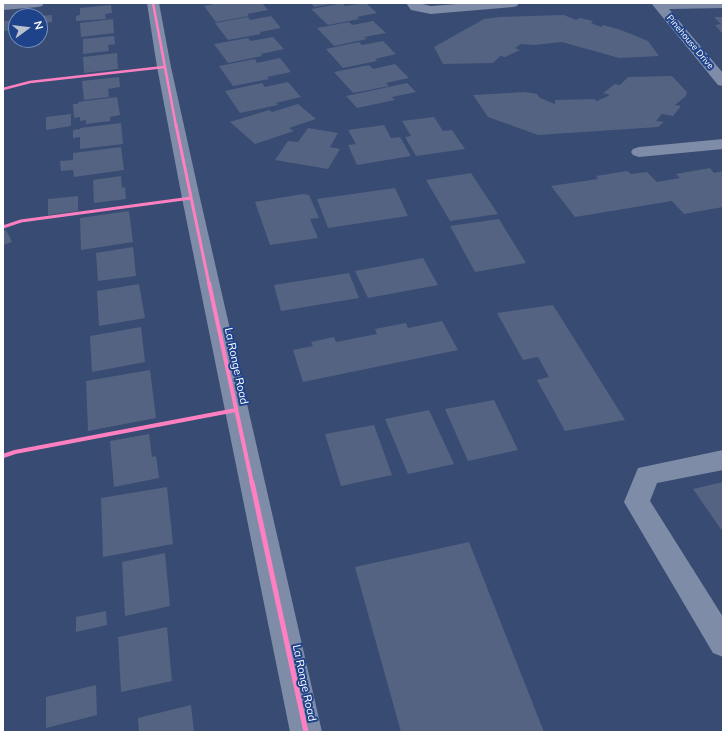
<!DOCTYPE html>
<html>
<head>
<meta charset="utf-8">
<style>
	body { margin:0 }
	#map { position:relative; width:726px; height:735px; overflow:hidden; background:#384b72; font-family:Mulish,sans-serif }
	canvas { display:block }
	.frame { position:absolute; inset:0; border:4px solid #fff; pointer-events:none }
	.north { position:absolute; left:8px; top:8px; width:40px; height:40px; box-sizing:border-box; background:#1f438b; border:1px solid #798eb9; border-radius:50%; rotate:75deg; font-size:11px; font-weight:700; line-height:16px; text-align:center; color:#fff }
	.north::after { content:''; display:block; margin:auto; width:14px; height:18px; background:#b9c0ce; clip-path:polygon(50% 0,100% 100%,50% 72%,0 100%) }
</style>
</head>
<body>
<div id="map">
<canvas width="726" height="735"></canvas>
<div class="frame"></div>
<div class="north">N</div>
</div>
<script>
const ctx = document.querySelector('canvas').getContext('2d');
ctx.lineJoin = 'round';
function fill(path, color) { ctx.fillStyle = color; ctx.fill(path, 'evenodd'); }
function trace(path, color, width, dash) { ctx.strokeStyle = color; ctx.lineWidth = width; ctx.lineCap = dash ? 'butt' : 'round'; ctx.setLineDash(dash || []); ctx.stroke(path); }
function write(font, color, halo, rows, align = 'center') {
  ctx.font = font + ' Mulish,sans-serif'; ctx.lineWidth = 4; ctx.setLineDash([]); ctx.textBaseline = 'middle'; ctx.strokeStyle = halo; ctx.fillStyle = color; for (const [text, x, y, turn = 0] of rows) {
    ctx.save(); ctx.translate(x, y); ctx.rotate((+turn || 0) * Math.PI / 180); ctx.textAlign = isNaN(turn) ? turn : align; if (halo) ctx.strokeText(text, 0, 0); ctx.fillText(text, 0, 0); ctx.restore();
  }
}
fill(new Path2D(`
	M219,3h43l6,7 -21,4 2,2 -33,6 -12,-16z
	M311,3h20v1l-17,3z
	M343,3l2,3 21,-3 11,10 -20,4 2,2 -31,6 -17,-16z
	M111,5l1,8 -7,1 1,5 -30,2v-5l4,-1v-7z
	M52,15v7l-12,2v-8z
	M564,15l12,5 4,-2 13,3 -2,2 10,4 2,-2 18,5 27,11 11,15 -40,2 -57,-16 -28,3 -13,-1 -6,4 5,2 -15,7 -5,-1 -7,7 -50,1 -9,-17 50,-28 15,-2z
	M271,16l10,12 -21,4 1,2 -33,6 -13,-17 33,-6 2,3z
	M714,17h9v15h-2l-6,-7 6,-1z
	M113,19l1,14 -33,4 -1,-14z
	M16,20v10l-13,1v-10z
	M373,21l13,12 -22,4 3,2 -33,7 -17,-18 32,-6 3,3z
	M114,36l1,8 -7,1 1,6 -26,3v-15z
	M273,37l11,12 -23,5 1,2 -34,7 -14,-19 34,-6 3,3z
	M383,41l13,13 -21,5 2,2 -34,7 -17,-19 33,-7 3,3z
	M117,53l1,16 -34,4 -1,-16z
	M280,58l11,14 -24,5 2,2 -36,7 -14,-20 36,-7 2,4z
	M395,64l14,14 -23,5 3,3 -36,7 -19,-21 35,-7 4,4z
	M672,76l15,16 -1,4 -11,9 6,1 -8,10 -11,-2 -6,7 8,1 -6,5 -120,8 -50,-18 -15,-22 52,-3 12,2 3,4 15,6v-4l39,-1 3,2 13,-6 -7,-2 12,-9 5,1 8,-8z
	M119,77l1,10 -12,2 1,8 -25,3 -2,-19z
	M288,82l13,15 -25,6 2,2 -38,8 -15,-22 37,-8 3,4z
	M407,83l9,9 -24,5 3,3 -38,8 -11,-12z
	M117,97l3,18 -10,2v4l-24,3v-4l-6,1v-4l-6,1 -1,-14h5v-2z
	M298,104l18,15 -27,9 5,3 -39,13 -25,-22 39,-12 3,2z
	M71,114v12l-25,4v-13z
	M434,117l9,14 9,-1 13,19 -49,7 -11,-19 6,-1 -9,-15z
	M121,123l2,21 -43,5v-12l-7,1v-8l7,-1v-1z
	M384,125l7,13 9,-1 11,19 -54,9 -9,-20 8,-1 -8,-14z
	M308,128l30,5 -8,14 10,2 -12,20 -53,-9 13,-19 10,1z
	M121,147l3,23 -50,7 -1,-7 -12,1 -1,-10 13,-1v-7z
	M710,168l4,5 9,-2v36l-39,7 -12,-13 -97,16 -24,-31 47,-7 -2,-3 31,-5 4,3 16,-2 10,10 23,-4 -4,-4z
	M471,173l27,41 -48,7 -24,-41z
	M121,176l1,12 3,-1 1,12 -32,4 -1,-23z
	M395,188l13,28 -80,12 -11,-29z
	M303,194l6,1 10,23 -9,1 8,19 -48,7 -15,-43z
	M78,196v15l-30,4v-16z
	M129,211l4,31 -52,8 -1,-32z
	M499,219l27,44 -51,9 -25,-46z
	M6,230l6,12 -9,3v-14z
	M133,247l3,29 -38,5 -2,-28z
	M423,258l15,27 -70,13 -13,-27z
	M349,273l10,25 -78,13 -7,-26z
	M139,284l6,34 -46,8 -2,-35z
	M553,305l72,115 -60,11 -28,-51 12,-3 -11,-20 -15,3 -26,-47z
	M442,321l16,29 -155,32 -10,-32 20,-4 -2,-4 23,-5 2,5 41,-8 -2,-5 31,-6 2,5z
	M141,327l4,35 -53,10 -2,-36z
	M150,370l6,48 -68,13 -2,-50z
	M494,400l24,50 -50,11 -23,-52z
	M429,410l25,54 -46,10 -23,-55z
	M374,425l18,50 -51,11 -16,-52z
	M149,434l3,23 4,-1 3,22 -45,9 -4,-46z
	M723,482v50l-30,-43z
	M167,487l6,57 -70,13 -2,-59z
	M469,542l75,190h-143l-46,-165z
	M165,553l5,53 -45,10 -3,-54z
	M106,611l1,14 -31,7v-15z
	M167,627l5,54 -51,11 -3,-55z
	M96,685l1,30 -51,13v-31z
	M191,705l3,27h-55l-1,-14z`), '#546382');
fill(new Path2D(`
	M3,3h41l-2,3 -4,1 -35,3z
	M147,3h12l12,64 29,131 122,534h-32l-108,-534 -25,-131z
	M406,3h12l13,3 38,-3h50l-2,3 -4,1 -82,7 -20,-4z
	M651,3h72v5l-54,1 54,64v13l-5,-1z
	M723,139v10l-84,8 -6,-2 -2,-3 2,-3 6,-2z
	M723,450v20l-66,13 -7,18 73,116v40l-10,-4 -89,-151 14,-34z`), '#7f8ca7');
trace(new Path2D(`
	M153,3l23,123
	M3,89l27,-7 134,-15`), '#ff80c0', 2.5);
trace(new Path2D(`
	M176,125l33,159
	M3,227l18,-6 170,-23`), '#ff80c0', 3);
trace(new Path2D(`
	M209,283l43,200
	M3,456l12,-4 221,-42`), '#ff80c0', 4);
trace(new Path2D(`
	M252,482l54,250`), '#ff80c0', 5);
write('9px', '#fff', '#1f438b', [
	["Pinehouse Drive",690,42,50]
]);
write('11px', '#fff', '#1f438b', [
	["La Ronge Road",236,366,78],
	["La Ronge Road",304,683,78]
]);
</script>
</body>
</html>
